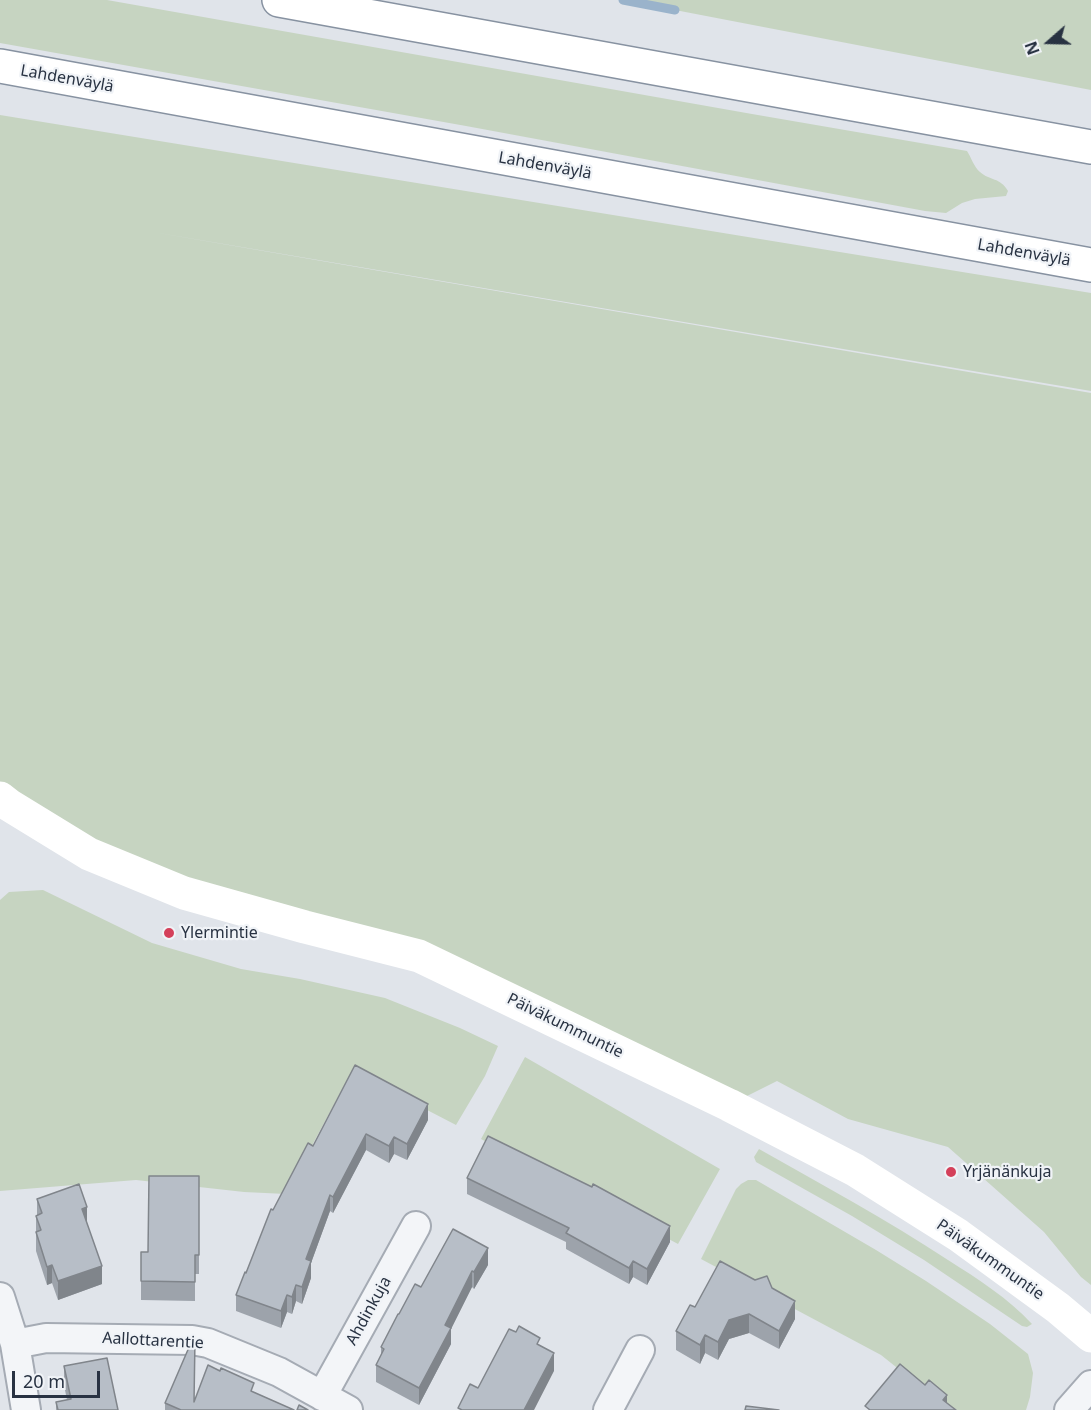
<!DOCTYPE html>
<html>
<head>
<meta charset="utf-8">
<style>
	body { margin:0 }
	#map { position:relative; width:1091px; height:1410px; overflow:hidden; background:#e0e4ea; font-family:"Noto Sans",sans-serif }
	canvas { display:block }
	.north { position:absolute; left:1019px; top:12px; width:60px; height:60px; -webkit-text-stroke:4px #f0f3f7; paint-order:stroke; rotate:250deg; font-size:16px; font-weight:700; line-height:24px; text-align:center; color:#283242 }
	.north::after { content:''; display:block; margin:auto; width:21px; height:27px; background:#283242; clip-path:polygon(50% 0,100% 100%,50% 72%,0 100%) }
	.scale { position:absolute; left:12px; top:1371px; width:88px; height:27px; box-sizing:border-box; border:3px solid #283242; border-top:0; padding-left:8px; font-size:18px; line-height:21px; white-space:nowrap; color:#283242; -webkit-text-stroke:4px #f0f3f7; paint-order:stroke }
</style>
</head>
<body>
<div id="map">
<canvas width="1091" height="1410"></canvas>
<div class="north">N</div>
<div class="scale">20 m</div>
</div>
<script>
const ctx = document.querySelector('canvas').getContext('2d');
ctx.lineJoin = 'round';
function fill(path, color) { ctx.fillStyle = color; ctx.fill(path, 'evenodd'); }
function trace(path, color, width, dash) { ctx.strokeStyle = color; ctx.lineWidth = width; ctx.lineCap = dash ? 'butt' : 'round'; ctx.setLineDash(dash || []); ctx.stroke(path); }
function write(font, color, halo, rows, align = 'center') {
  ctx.font = font + ' "Noto Sans",sans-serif'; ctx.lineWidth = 4.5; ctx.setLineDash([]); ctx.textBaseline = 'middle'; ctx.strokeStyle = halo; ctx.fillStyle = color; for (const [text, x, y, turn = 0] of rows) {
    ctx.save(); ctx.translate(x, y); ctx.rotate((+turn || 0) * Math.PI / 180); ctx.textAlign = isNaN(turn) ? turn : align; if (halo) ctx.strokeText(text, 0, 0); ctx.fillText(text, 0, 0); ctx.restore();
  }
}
fill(new Path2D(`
	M0,0h107l645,114 215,37c4,6 7,16 13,21 10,9 20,5 28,19l-2,5 -31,3 -13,4 -16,10 -21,-2 -459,-85 -466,-83z
	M623,0h468v90z
	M0,115l1091,178v98l-944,-160 944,162v892l-10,-8 -37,-45 -96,-85 -100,-28 -71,-38 -48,24 -310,-149 -235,-63 -184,-95z
	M43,890l109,53 89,26 59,10 85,19 75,30 38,18 -13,30 -29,49 -104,-54 -66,123 -42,-2 -108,-12 -136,11v-291l9,-8z
	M525,1057l195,112 -42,75 -197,-105z
	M759,1149c64,36 128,71 189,111 30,19 60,38 84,64l-5,3 -5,-1 -98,-66 -72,-44 -96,-54 -2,-5z
	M748,1180h8l120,70 50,31 64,43 38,30 5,19 -3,24 -4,13h-76l-69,-55 -180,-96 35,-70 5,-5z`), '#c6d4c1');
trace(new Path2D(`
	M623,0l52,10`), '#9ab3cb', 9);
const street = new Path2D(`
	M0,1297l15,47 11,66
	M15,1344l31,-6 146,2 16,3 71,29 69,38
	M322,1396l94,-170
	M608,1410l32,-60
	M1069,1410l22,-25`);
const highway = new Path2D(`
	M279,0l812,147
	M0,66l1091,199`);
trace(street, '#a5abb4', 32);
trace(highway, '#8792a1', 36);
trace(street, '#f3f5f8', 28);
trace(new Path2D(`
	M0,798l9,7 80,49 95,39 121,34 114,29 310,149 126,65 103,65 100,73 33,28`), '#fff', 33);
trace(highway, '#fff', 33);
fill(new Path2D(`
	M428,1120l-21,40 -13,-6 -5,9 -23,-13 -33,63 -3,-2 -19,52v15l-9,26 -6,-3 -4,13 -5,-2 -6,16 -45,-17v-16l37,-85 40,-64z
	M199,1176v98h-4v27l-54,-1v-48h7z
	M467,1178l203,64 -23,43 -14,-8 -4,7 -63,-35v-7l-99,-48z
	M37,1199l50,24 15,61 -44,16 -6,-17 -5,2 -11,-34v-35l1,-1z
	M488,1265l-14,24 -2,-2 -21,42v15l-32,61 -43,-23v-17l5,-9v-9l18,-33 22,-27z
	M755,1280l17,8 23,31 -16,30 -30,-16 -20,6 -11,21 -13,-7 -5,11 -24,-14v-19l19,-24z
	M64,1366l54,44h-62v-8l11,-2 -3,-15z
	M254,1392l40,18h-129v-7l29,-2z`), '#9da3ab');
fill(new Path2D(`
	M428,1104v16l-21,40v-16z
	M366,1134v16l-33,63v-16z
	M394,1137v17l-5,9v-17z
	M330,1195v16l-19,52v15l-9,26v-17l4,-28z
	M87,1207v18l-5,-16z
	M670,1226v16l-23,43v-16z
	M488,1248v17l-14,24v-17z
	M633,1261v16l-4,7v-16z
	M52,1265v18l-5,2v-18z
	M102,1266v18l-44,16v-19z
	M472,1271v16l-21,42v15l-32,61v-17l26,-63z
	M296,1285v16l-4,13v-17z
	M287,1295v17l-6,16v-17z
	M795,1301v18l-16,30v-18z
	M749,1314v19l-20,6 -11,21v-18l11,-22z
	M705,1335v18l-5,11v-19z
	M554,1353v18l-20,39h-10z
	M947,1395v15l-4,-10z`), '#80858b');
const building = new Path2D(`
	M355,1065l73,39 -21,40 -13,-7 -5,9 -23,-12 -33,63 -3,-2 -24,64 5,2 -9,26 -6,-2 -4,12 -5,-2 -6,16 -45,-16 9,-23 1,1 25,-64 2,1 35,-67 5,3z
	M488,1136l104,51 1,-3 77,42 -23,43 -14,-8 -4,7 -63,-35 3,-5 -102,-50z
	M149,1176h50v79h-4v27l-54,-1v-29h7z
	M79,1184l8,23 -5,2 20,57 -44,15 -6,-16 -5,2 -11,-35 5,-2 -5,-14 6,-3 -5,-14z
	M453,1229l35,19 -14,24 -2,-1 -27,54 6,3 -32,60 -43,-23 8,-16 -3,-2 17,-33h1l16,-30 6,3z
	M720,1261l35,19 12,-4 5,12 23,13 -16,30 -30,-17 -20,6 -11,22 -13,-7 -5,10 -24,-14 14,-26 5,2z
	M519,1326l21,12 -3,6 17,9 -30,57h-62l-4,-2 12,-24 8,4 31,-59 7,3z
	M193,1338l2,1 -1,63 14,-37 12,6 1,-3 33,15 -3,8 43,19h-113l-16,-7z
	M107,1358l11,52h-60l-2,-8 15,-3 -7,-33z
	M900,1364l25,21 4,-5 18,15 -4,5 13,10h-86l-5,-4z
	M299,1405l9,5h-11z
	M746,1406l33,4h-34z`);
fill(building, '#b7bec7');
trace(building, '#80858b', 1.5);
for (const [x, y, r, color] of [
	[169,933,6,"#d4405a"],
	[951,1172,6,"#d4405a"]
]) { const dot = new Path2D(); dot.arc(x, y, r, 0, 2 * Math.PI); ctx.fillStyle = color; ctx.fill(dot); trace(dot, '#f0f3f7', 2); }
write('16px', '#283242', '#f0f3f7', [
	["Lahdenväylä",67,79,10],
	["Lahdenväylä",545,166,10],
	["Lahdenväylä",1024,253,10],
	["Päiväkummuntie",565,1026,26],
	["Päiväkummuntie",990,1260,35],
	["Ahdinkuja",369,1311,-61],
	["Aallottarentie",153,1341,3]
]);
write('16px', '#283242', '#f0f3f7', [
	["Ylermintie",181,933],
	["Yrjänänkuja",963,1172]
], 'left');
</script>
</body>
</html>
